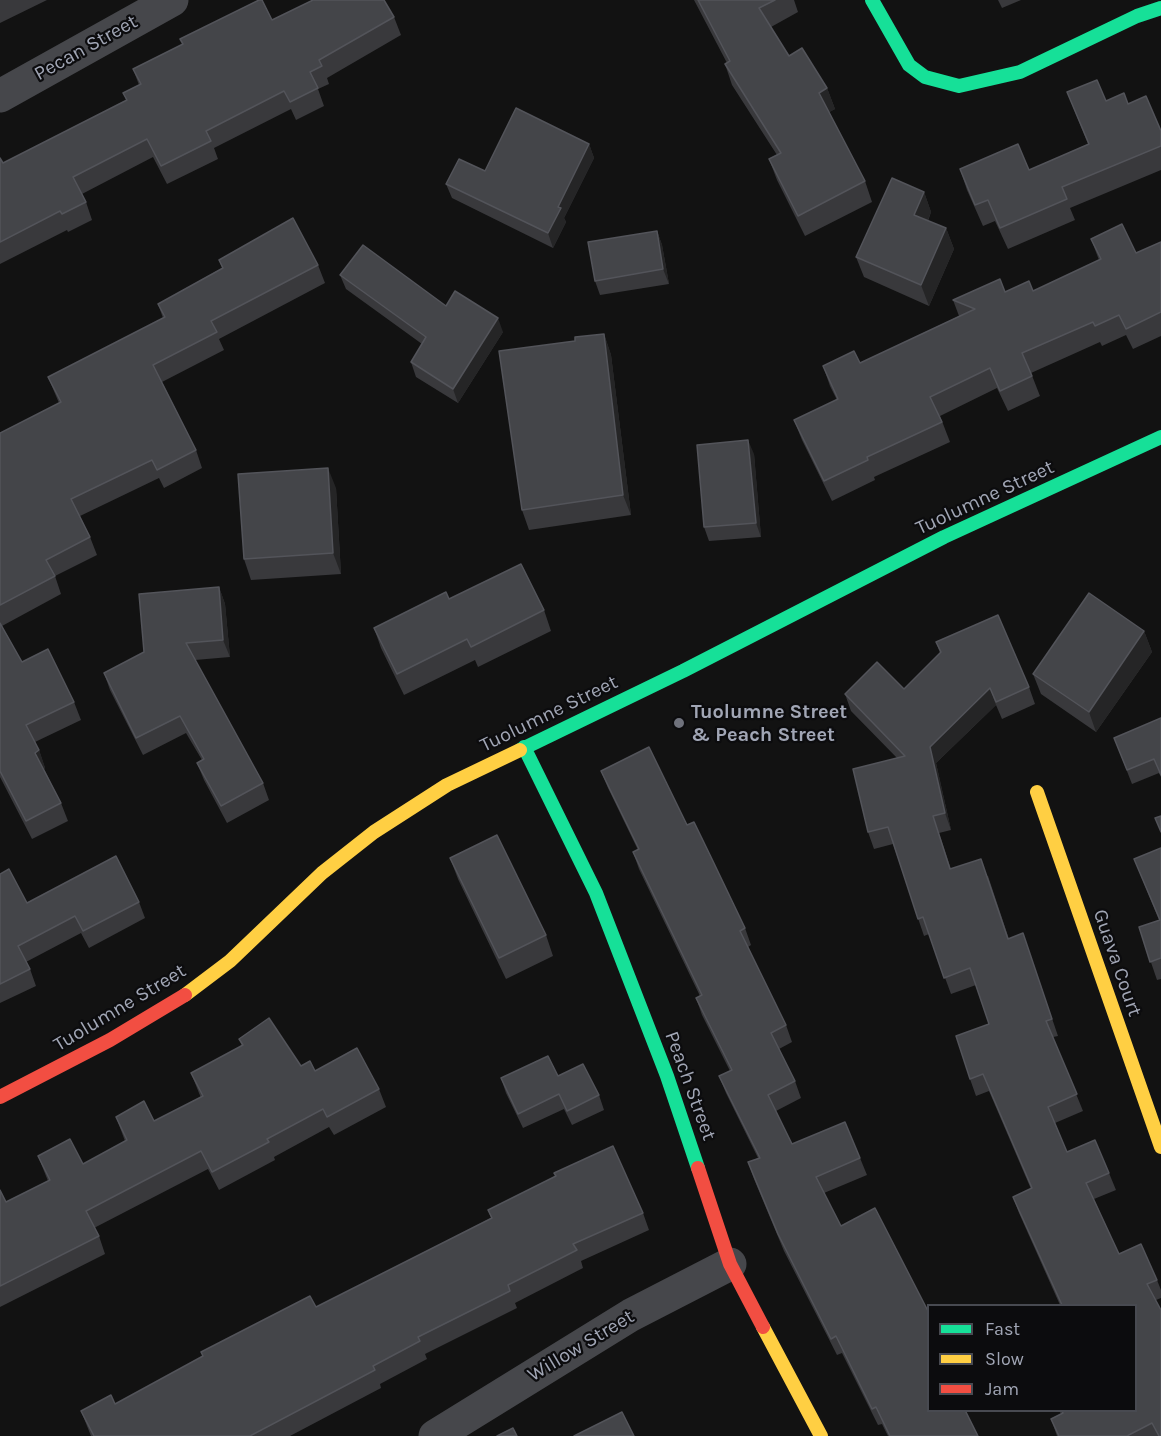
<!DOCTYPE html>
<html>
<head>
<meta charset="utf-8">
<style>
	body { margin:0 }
	#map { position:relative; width:1161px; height:1436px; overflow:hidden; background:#121212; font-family:Karla,sans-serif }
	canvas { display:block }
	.legend { position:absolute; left:927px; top:1304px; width:210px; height:108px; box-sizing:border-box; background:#0c0c0e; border:2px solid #484a51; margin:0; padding:8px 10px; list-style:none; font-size:18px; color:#a1a6b5 }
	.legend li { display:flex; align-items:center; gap:12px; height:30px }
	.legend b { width:30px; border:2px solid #484a51 }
</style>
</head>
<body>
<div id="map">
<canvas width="1161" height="1436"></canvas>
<ul class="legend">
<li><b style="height:8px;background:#16e098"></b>Fast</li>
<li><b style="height:8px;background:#ffcf43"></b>Slow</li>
<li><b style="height:8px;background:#f24e42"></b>Jam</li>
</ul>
</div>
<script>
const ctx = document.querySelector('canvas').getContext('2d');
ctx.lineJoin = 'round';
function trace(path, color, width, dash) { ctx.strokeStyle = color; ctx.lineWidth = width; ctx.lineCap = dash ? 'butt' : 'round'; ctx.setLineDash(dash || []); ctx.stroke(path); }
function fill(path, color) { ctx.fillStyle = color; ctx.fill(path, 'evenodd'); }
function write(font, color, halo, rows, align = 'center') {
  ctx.font = font + ' Karla,sans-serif'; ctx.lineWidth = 4.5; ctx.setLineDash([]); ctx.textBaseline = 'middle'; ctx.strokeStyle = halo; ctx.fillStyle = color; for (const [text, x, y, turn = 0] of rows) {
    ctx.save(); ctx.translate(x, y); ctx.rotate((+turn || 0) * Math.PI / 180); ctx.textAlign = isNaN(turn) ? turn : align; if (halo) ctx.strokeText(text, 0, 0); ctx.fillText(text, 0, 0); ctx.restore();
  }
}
trace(new Path2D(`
	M0,96l172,-96
	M435,1436l196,-121 99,-51`), '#46474b', 33);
trace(new Path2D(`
	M872,0l37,65 16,12 34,9 61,-14 117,-56 24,-8
	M524,747l72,146 71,183 31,92
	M520,750l163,-79 261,-134 217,-100`), '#16e098', 14);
trace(new Path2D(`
	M1037,792l124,355
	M185,995l45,-34 92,-88 52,-41 73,-47 73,-35
	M763,1327l58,109`), '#ffcf43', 14);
trace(new Path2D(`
	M0,1097l110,-57 75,-45
	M698,1168l32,96 33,63`), '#f24e42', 14);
fill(new Path2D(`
	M0,0h47l-47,23z
	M694,0h100l4,12 -27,15 18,29 38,32 8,21 -6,3 36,69 7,21 -67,34 -28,-56 -8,-21 8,-4 -45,-70 -7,-21 2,-1z
	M998,0h23l-19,8z
	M394,17l7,18 -74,43 2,6 -11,5 6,17 -28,14 -5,-11 -77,39 4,11 -51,25 -14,-27 -71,37 4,8 6,18 -24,12 -1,-2 -67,34v-106l3,5 123,-63 -3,-7 16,-8 -6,-16 50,-25 -3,-5 92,-19z
	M1067,92l39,9 55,30v39l-91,38 5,12 -67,29 -13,-28 -12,5 -16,-36 -7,-21 69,1 59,-26z
	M589,144l5,14 -30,60 2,4 -13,26 -101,-50 -6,-14 39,-13z
	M924,192l7,20 -3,9 18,7 8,21 -25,57 -65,-29 -8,-20z
	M657,231l5,14 7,39 -69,11 -5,-14z
	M1091,239l45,14 25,-11v94l-28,13 -7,-14 -24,11 -2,-4 -69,31 9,23 -32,15 -11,-23 -57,28 10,26 -76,35 1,3 -43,21 -30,-61 -8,-20 43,-20 -7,-14 -7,-20 37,-3 99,-47 -6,-16 52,-8 28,-1 66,-31z
	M219,260l99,5 7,18 -106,56 5,11 -62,32 34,68 6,18 -38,20 -5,-10 -79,38 10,21 7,18 -42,21 6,18 -59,32 20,36 52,40 7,18 -46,22 4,8 6,18 -1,1 17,34 7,18 -36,18 -32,-62v-344l59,-30 -11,-26 115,-59 -5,-14 64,-36z
	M340,275l106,31 57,26 -45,71 -42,-26 -5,-15 11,-18 -76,-55z
	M604,334l7,21 20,160 -102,15 -7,-20 53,-169z
	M754,454l7,83 -52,4 -5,-14z
	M336,488l5,86 -90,6 -7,-21z
	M219,587l6,17 5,53 -35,3 68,123 6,17 -42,23 -23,-43 -7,-17 5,-3 -16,-27 -43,22 -33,-65 -6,-17 40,-21z
	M449,599l95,11 7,21 -73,36 -3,-7 -71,35 -23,-47 -7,-20z
	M1144,631l8,21 -56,80 -55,-38 -8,-20z
	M936,642l93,45 6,17 -33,15 -6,-14 -60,58 15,67 -12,3 12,36 37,7 21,63 14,-6 35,103 -5,1 30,74 -28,12 12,29 42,21 7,17 -22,9 25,55 38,26 4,10v8l-5,2 5,136h-104l-6,-17 10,-5 -2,-4h77v-105h-76l-41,-92 -6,-16 18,-8 -42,-98 -13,5 -6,-17 19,-55 -13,-39 -25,9 -22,-60 -5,2 -31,-92 -19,5 -6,-17 29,-74 -46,-47 -6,-17 59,-5 36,-36z
	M1161,718v59l-2,-4 -27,11 -18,-46z
	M601,771l86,54 58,103 6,17 -3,2 38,78 6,17 -13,7 16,32 6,17 -25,13 16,33 68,14 7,17 -43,18 104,217 50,26h-90l-6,-12 -4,1 -36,-72 -5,2 -53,-104 -30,-72 -6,-17 10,-4 -32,-65 -7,-17 11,-5 -28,-56 -6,-17 4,-2 -61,-127 -6,-17 5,-2 -30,-62z
	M1161,848v131l-4,1 -18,-53 20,-7 -25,-61z
	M450,858l96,77 7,21 -47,23 -48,-100z
	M0,874l27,29 112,-1 6,16 -56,30 -8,-15 -55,29 4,7 6,17 -36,17z
	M239,1039l62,27 78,23 7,18 -52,28 -5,-8 -55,30 1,3 -56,30 -11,-21 -114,59 5,8 6,18 -105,53v-117l6,12 42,-21 -10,-25 45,8 42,-23 -9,-24 38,4 47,-23 -10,-25 51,-27z
	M558,1076l41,19 5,15 -32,15 -8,-16 -41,19 -17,-35 -5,-15z
	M488,1210l155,3 6,17 -68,31 2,7 -68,35 2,5 -92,46 2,5 -47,25 1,4 -91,48h-199l-10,-25 34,-7 88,-47 -2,-5 115,-45 175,-89z`), '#39393c');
fill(new Path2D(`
	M827,88l8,21 -9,5 -7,-21z
	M589,144l5,14 -30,60 2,4 -13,26 -5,-15 10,-26z
	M924,192l7,20 -9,23 -8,-20z
	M946,228l8,21 -25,57 -8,-21z
	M657,231l5,14 7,39 -6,-15z
	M498,318l5,14 -45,71 -5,-14z
	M604,334l7,21 20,160 -8,-20z
	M748,440l6,14 7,83 -5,-14z
	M328,468l8,20 5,86 -8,-21z
	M219,587l6,17 5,53 -7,-17z
	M1144,631l8,21 -56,80 -7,-20z
	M990,688l6,17 -60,58 15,67 -6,-17 -15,-66z
	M39,750l6,18 -3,3 -7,-18z`), '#252526');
const building = new Path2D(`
	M259,0h3l10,20 41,-20h71l10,17 -75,43 3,6 -12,6 8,16 -28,14 -6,-11 -78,40 5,10 -50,25 -14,-27 -74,38 13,25 -24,12 -2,-3 -60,31v-84l3,5 124,-63 -4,-7 18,-9 -8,-15 50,-25 -3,-5z
	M698,0h77l-16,8 30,48 13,-8 25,40 -8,5 46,88 -67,35 -29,-57 12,-6 -56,-89 5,-3z
	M1097,80l9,21 18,-8 4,11 18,-8 15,35v15l-99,41 5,12 -67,29 -12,-28 -13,5 -15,-36 58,-25 11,26 60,-26 -22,-52z
	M516,108l73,36 -31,63 3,1 -13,25 -102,-49 13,-25 26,12z
	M892,178l32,14 -10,23 32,13 -25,57 -65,-28z
	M293,218l25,47 -107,56 6,11 -64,33 43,85 -39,20 -5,-10 -81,39 19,38 -44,23 9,16 -55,29v-172l61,-31 -13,-25 117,-60 -7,-13 65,-36 -4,-8z
	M1122,224l14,29 25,-11v70l-35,17 -7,-14 -24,11 -2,-4 -71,31 10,23 -32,15 -10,-23 -60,29 12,25 -75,35 1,3 -44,21 -30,-61 44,-21 -15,-33 31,-15 6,12 115,-54 -22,-9 47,-21 5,13 24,-11 4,10 68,-32 -10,-20z
	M657,231l6,38 -68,12 -7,-39z
	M363,245l83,61 9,-15 43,27 -45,71 -42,-27 15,-25 -86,-62z
	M604,334l19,161 -101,15 -23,-159 76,-10v-4z
	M748,440l8,83 -52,4 -7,-82z
	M328,468l5,85 -89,6 -6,-85z
	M521,564l23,46 -73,37 -4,-8 -70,35 -23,-46 72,-36 3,7z
	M219,587l4,53 -37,3 77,140 -42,23 -24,-43 7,-4 -24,-43 -44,22 -32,-65 40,-21 -5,-58z
	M1089,593l55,38 -55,81 -56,-38z
	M998,615l31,72 -33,15 -6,-14 -60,59 15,66 -12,3 17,53 31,-10 27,80 15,-6 29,86 -6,2 31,73 -29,13 19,45 28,-12 14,33 -23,10 33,71 22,-10 16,36 -10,4 14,26v126h-2l-7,-13 -25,13h-68l-8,-17 12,-6 -1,-3h74v-105h-74l-49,-108 19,-9 -49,-114 -13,5 -14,-43 33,-12 -19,-56 -26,10 -21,-61 -5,2 -30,-92 -20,5 -15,-63 52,-13 -60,-62 32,-32 27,27 37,-37 -5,-10z
	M0,623l22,39 26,-13 26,53 -48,23 13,25 -4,3 26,50 -35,18 -26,-50z
	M1161,718v57l-7,-16 -27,11 -13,-32z
	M649,747l38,78 7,-3 17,35 34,71 -5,3 46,94 -15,8 24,48 -27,14 24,49 53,-22 15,36 -44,19 25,49 34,-18 53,103v99h37l13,26h-88l-14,-29 -4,2 -36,-73 -5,3 -53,-105 -30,-72 12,-4 -41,-82 13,-6 -36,-72 6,-3 -69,-143 6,-3 -38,-78z
	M1161,816v16l-6,-14z
	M497,835l49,100 -47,23 -49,-100z
	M1161,848v110l-11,4 -11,-35 21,-7 -26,-61z
	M116,856l23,46 -56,29 -8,-15 -57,30 12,23 -30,15v-110l9,-5 18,34z
	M269,1018l32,48 9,-5 5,10 42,-23 22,41 -52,28 -4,-8 -56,30 2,3 -57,30 -11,-21 -115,60 13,25 -99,50v-96l6,12 44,-22 -12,-24 32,-17 13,25 44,-24 -11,-23 28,-16 10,20 49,-25 -12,-23 52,-28 -4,-6z
	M548,1056l10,20 25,-12 16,31 -32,16 -8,-17 -41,20 -17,-36z
	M613,1146l30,67 -70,31 4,6 -69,35 2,6 -92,46 2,4 -47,25 2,4 -125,66h-156l-13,-25 30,-16 4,9 88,-48 -2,-4 109,-56 6,11 176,-89 -4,-8 68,-34 -2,-3z
	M622,1412l12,24h-60z
	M513,1428l4,8h-20z`);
fill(building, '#444549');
trace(building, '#53545a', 1.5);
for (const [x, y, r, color] of [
	[679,723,6,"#6f727c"]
]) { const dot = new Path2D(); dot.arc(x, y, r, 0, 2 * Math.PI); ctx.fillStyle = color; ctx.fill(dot); trace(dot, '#0c0c0e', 2); }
write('20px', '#a1a6b5', '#0c0c0e', [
	["Pecan Street",86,48,-29],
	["Tuolumne Street",985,498,-25],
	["Tuolumne Street",549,714,-26],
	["Guava Court",1117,963,71],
	["Tuolumne Street",120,1008,-31],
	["Peach Street",690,1086,70],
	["Willow Street",581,1346,-31]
]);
write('bold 20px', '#a1a6b5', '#0c0c0e', [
	["Tuolumne Street",691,712],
	["& Peach Street",691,735]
], 'left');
</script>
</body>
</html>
